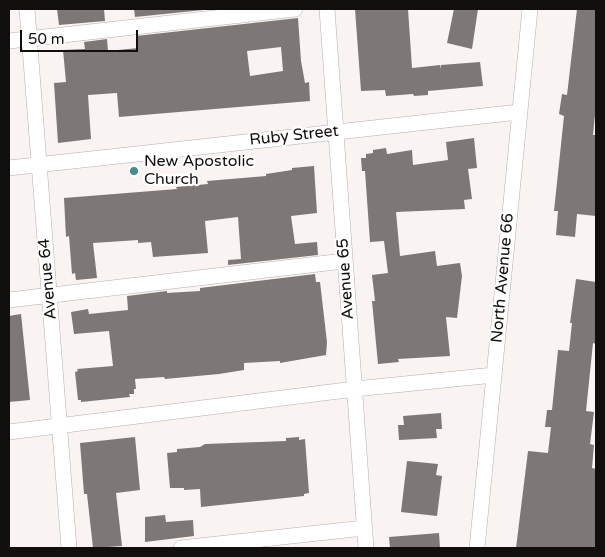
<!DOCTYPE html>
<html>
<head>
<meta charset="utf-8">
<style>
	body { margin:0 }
	#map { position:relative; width:605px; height:557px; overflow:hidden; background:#f9f3f1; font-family:"Varela Round",sans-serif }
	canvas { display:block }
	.frame { position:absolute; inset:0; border:10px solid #100f0e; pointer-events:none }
	.scale { position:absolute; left:20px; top:30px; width:118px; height:22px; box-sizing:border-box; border:2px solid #100f0e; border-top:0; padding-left:6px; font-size:15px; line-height:18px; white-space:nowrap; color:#100f0e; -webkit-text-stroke:4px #fff; paint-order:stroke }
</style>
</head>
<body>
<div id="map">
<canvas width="605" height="557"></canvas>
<div class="frame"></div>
<div class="scale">50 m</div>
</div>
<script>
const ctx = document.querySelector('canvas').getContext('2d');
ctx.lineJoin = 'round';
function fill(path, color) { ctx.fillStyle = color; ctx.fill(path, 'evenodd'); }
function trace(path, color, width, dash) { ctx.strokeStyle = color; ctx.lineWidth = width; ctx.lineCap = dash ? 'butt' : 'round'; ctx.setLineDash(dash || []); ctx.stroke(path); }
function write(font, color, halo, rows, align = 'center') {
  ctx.font = font + ' "Varela Round",sans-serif'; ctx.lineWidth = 4.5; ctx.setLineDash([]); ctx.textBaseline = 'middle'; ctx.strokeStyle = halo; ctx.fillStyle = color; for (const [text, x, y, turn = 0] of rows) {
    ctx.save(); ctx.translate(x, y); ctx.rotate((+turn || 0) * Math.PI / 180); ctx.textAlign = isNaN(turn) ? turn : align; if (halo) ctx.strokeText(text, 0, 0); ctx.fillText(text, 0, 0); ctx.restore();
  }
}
fill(new Path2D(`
	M57,9h47l1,12 -46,4z
	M134,9h79l-78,8z
	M355,9h53l4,59 28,-3v4l1,-4 39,-3 3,24 -55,5v4l-14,1 -1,-2 -27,2 -1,-6 -24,1z
	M454,9h24l-6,40 -25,-6z
	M577,9h19v96l-3,30h3v81l-19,-2 -2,23 -19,-2 2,-24h-4l10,-95 -5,-2 3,-20 5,1z
	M298,18l3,43 4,22 4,-1 1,19 -191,16 -2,-24 -29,2 3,44 -33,4 -4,-60 12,-1 -3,-32 22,-1 -1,-7 23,-3 1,12 30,-3 -2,-12zM281,47l2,24 -33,5 -3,-25z
	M474,138l3,30 -9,1 4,30 -8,1 1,9 -69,3 4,44 35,-5 2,15 23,-3 2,13 -5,42 -11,-1 4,39 -52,3 1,3 -21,2 -6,-63h3l-3,-26 16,-2 -4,-32 -14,1 -5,-71h-3l-1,-13h5v-4l7,-1v-3l13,-2 1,6 25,-4 1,15 35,-5 -2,-18z
	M314,166l3,47 -26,3 4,28 22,-2 1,13 -90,10v-5l13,-1 -3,-42 -33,4 3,32 -55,4 -2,-15 -13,1v-3l-45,3 4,35 -21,2 -1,-7 -3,1 -3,-38 -3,1 -2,-39 113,-9 -1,-2 32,-3 -1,-3 59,-5v-2l26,-4v-2z
	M315,274l1,8h4l7,60 -1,13 -46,8v-2l-36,2v7l-25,4 -54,5 -1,-2 -29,2 1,10h-2v5h-5l1,3 -49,5v-2h-3l-3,-28 3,-1 -1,-2 36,-3 -4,-35 -35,3 -3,-22 17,-3 1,5 39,-4 -1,-14 40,-5v2l33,-2v-3z
	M576,279l20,3v62l-3,-1 -7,68 8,1 -4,32 4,1 -2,23 4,1v79h-80l12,-97 20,2 3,-26h-6l2,-17h5l6,-60 11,1 3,-28h-2z
	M21,314l9,86 -21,2v-86z
	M441,413l1,16h-6l1,9 -38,2 -1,-15h6l-1,-9z
	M135,437l5,53 -24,3 6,53 -29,2 -6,-54h-3l-4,-51z
	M299,437v3l6,-1 4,54 -5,1v2l-103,11 -1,-18 -16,1v-2h-14l-3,-35 10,-1v-3l23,-2 5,-3 81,-3v-3z
	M407,461l31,3 -2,11 6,1 -5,40 -36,-4z
	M165,515l1,7 27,-2 1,16 -49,6v-25z
	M439,533l1,15h-50l-1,-11z`), '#7d7876');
const minor = new Path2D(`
	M27,9l42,539
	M327,9l39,539
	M9,41l286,-32
	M9,168l510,-56
	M9,300l335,-39
	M9,432l346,-43 139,-14
	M181,548l183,-20
	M477,548l53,-539`);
trace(minor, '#b5afad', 16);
trace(minor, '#fff', 15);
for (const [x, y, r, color] of [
	[134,171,5,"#448c8f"]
]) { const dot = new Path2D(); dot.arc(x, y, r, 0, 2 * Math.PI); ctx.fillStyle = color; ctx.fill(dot); trace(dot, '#fff', 2); }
write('16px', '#100f0e', '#fff', [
	["Ruby Street",294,136,-6],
	["North Avenue 66",503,278,-85],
	["Avenue 64",48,279,-95],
	["Avenue 65",346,279,-94]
]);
write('16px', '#100f0e', '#fff', [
	["New Apostolic",144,162],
	["Church",144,180]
], 'left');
</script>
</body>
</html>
